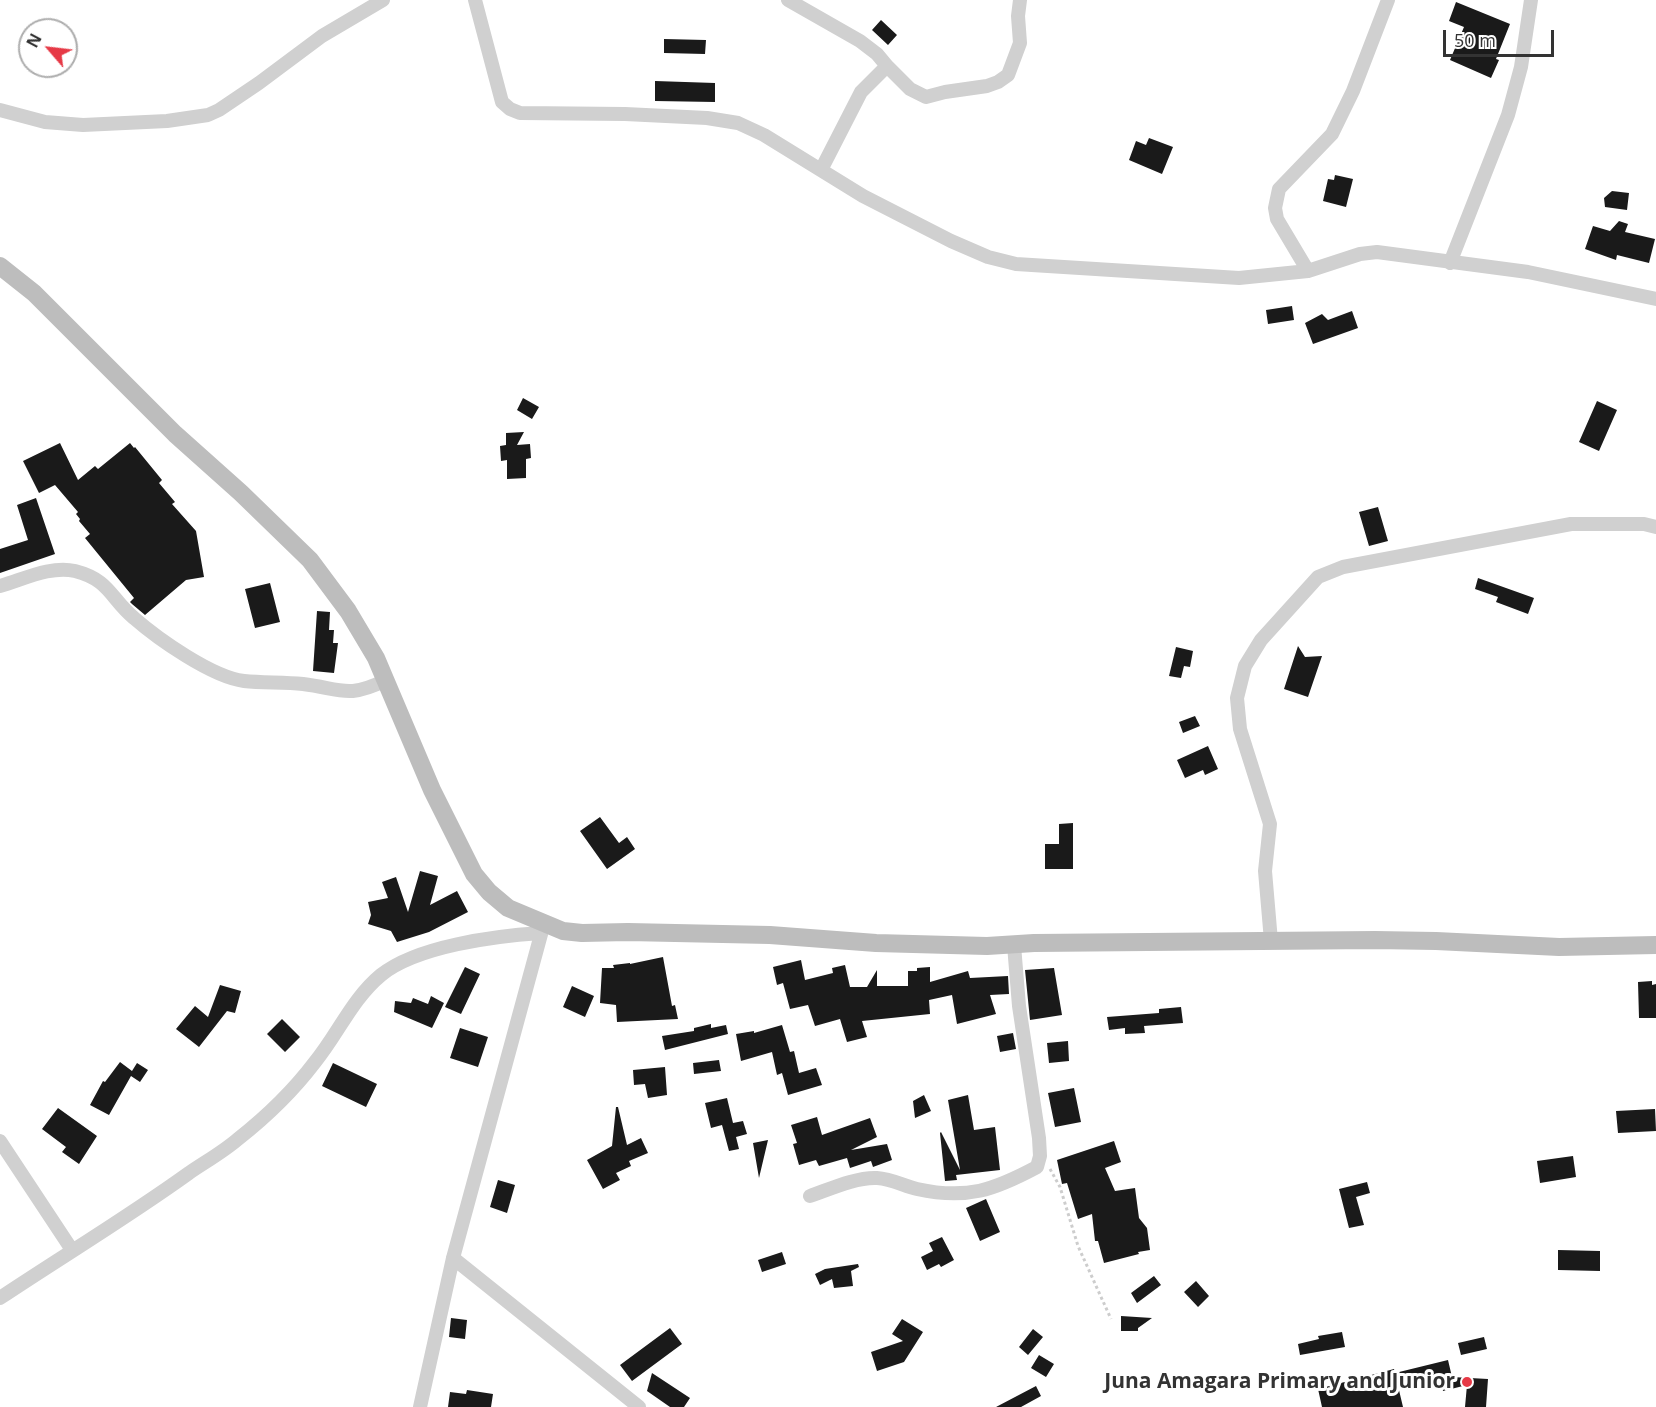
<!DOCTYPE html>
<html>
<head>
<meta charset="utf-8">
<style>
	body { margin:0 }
	#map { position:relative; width:1656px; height:1407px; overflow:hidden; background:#fff; font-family:"Open Sans",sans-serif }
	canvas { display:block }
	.north { position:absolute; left:18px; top:18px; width:60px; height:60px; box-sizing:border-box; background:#fff; border:2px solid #adadad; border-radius:50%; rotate:298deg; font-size:16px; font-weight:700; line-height:24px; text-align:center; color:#333 }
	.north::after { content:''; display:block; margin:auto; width:21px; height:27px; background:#e63946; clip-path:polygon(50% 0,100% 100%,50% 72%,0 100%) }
	.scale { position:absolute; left:1443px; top:30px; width:111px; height:27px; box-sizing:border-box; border:3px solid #333; border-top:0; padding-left:8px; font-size:18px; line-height:21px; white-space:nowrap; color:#333; -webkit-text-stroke:4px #fff; paint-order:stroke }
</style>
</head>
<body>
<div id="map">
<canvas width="1656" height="1407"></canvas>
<div class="north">N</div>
<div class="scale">50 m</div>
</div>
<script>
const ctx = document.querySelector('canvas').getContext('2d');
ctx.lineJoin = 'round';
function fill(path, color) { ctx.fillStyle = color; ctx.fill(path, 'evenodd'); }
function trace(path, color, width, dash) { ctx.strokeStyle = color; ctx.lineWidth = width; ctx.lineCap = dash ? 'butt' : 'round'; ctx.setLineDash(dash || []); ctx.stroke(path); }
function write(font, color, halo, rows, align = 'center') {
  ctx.font = font + ' "Open Sans",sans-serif'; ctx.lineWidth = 6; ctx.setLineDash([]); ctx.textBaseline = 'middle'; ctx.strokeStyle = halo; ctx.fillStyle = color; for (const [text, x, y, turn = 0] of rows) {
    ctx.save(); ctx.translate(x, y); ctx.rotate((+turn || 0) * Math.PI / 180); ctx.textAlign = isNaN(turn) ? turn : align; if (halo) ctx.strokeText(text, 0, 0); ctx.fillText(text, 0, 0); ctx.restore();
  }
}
fill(new Path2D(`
	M1456,2l54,22 -14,35 3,1 -8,18 -41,-18 14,-33 -15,-6z
	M881,20l16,15 -9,10 -16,-15z
	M664,39l42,1 -1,14 -41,-1z
	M655,81l60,2v19l-60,-1z
	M1149,138l24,9 -11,27 -33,-14 7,-19 10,4z
	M1335,175l18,4 -7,28 -23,-6 5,-22 6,1z
	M1612,191l17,2 -2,17 -22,-3 -1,-9z
	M1619,221l9,3 -3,8 30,7 -6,24 -32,-8 -1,5 -31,-11 8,-23 17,5z
	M1292,306l2,14 -26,4 -2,-14z
	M1352,311l6,17 -45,16 -8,-21 17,-9 6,6z
	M523,398l16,9 -7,12 -15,-9z
	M1597,401l20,9 -18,41 -20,-9z
	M524,432l-7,13 13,-1 1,14 -5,1v19l-19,1v-19l-6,1 -1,-15 6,-1v-12z
	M60,443l18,37 17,-14 3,3 32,-26 4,5 1,-1 27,33 -3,3 16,19 -3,2 24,27 8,46 -18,3 -41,35 -13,-11 -2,-2 4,-4 -49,-60 5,-4 -11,-13 1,-2 -4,-5 2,-2 -23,-27 -16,8 -16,-32z
	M36,498l19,56 -55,19v-24l28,-9 -11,-35z
	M1378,507l10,34 -19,5 -10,-34z
	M1478,578l56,20 -6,16 -32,-12 2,-5 -23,-8z
	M270,583l10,39 -25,6 -10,-39z
	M317,611l13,1 -1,18h5l-1,13h5l-4,30 -21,-2z
	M1298,646l7,11 17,-1 -14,41 -24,-8z
	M1176,647l17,4 -3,16 -6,-1 -3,12 -12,-2z
	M1195,716l5,10 -17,7 -4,-11z
	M1208,746l10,23 -13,6 -2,-5 -18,8 -8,-18z
	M600,817l19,26 8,-6 8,12 -28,20 -27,-38z
	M1073,823v46h-28v-25h14v-20z
	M420,871l18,5 -8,29 27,-14 11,21 -39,20 -32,10 -6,-11 -23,-7 3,-9 -3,-13 20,-4 -6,-16 14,-5 12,35z
	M663,957l9,49 3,-1 3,14 -61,3 -1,-17 -16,-2 2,-35h12l-1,-3 17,-2v1z
	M801,960l4,20 28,-7 -1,-5 13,-3 5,22h17l10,-17v16h31v-15h9v-3l13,-1v15l38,-11 2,7 38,-2 1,18 -19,1 6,19 -39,10 -5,-29 -23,5 1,14 -68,7 5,16 -20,5 -7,-23 -25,7 -7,-21 -18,4 -7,-26 -6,2 -4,-18z
	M465,967l15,7 -19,40 -16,-7z
	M1054,968l8,47 -32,5 -5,-50z
	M1652,981v4l4,-1v34h-17l-1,-36z
	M220,985l21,6 -6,22 -8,-2 -28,36 -23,-18 19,-23 13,11z
	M572,986l22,10 -9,21 -22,-10z
	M431,996l13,7 -12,25 -38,-16 1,-11 16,2 2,-5 15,6z
	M1181,1007l2,16 -39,3 1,7 -20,1v-6l-16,2 -2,-13 52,-4v-4z
	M282,1019l18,18 -15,15 -18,-18z
	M711,1024v4l15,-3 2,9 -63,16 -3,-14 32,-5v-3z
	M782,1025l8,27 4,-1 5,22 17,-5 6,17 -34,10 -6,-22 -5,2 -5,-23 -31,9 -5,-27 18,-3v2z
	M460,1028l28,9 -10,30 -28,-9z
	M1013,1033l3,16 -16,3 -3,-16z
	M1068,1041l1,20 -20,2 -2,-20z
	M719,1060l2,11 -27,3 -1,-11z
	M120,1062l12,9 5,-8 11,7 -8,12 -9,-6 -22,39 -19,-10 13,-24 2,1z
	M333,1063l44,21 -11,23 -44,-21z
	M665,1067l2,28 -19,3 -3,-14 -11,1 -1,-15z
	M1074,1088l7,34 -26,5 -7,-34z
	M924,1095l7,16 -16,7 -2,-17z
	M968,1095l6,35 21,-3 5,43 -44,5 1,5 -12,1 -5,-48 1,-1 19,38 -12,-70z
	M727,1098l6,25 10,-2 4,13 -11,3 3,12 -10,2 -7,-26 -11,3 -6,-25z
	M616,1107h2l9,38 14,-7 7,15 -19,8 2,5 -15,7 4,7 -17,9 -16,-29 25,-14z
	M58,1108l39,28 -18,28 -17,-12 4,-5 -24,-18z
	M1655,1109l1,22 -38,2 -2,-22z
	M817,1117l5,18 48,-17 7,19 -26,13 36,-6 5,16 -19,7 -2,-6 -21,7 -3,-10 -28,8 -3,-6 -17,5 -6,-21 4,-1 -6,-18z
	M768,1140l-9,38 -6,-35z
	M1114,1141l7,21 -16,6 10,23 20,-3 4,30 8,10 3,22 -12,2 1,2 -35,9 -6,-22h-3l-3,-27 -14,5 -11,-36 -5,1 -5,-24z
	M1573,1156l3,21 -36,6 -3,-22z
	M498,1180l17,5 -8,28 -17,-6z
	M1367,1182l3,11 -14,4 8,28 -15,3 -10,-39z
	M986,1199l14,33 -20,9 -14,-33z
	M942,1237l12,23 -13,7 -2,-3 -12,6 -6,-13 12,-6 -4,-8z
	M1558,1250l42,1v20l-42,-1z
	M782,1252l4,12 -24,8 -4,-12z
	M858,1264l1,3 -8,4 2,15 -19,2 -2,-9 -12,6 -5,-11 10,-5z
	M1154,1276l7,9 -24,18 -6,-10z
	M1196,1281l13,15 -11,11 -14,-15z
	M1121,1316l31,2 -14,10v3h-17z
	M451,1318l16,2 -2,19 -16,-2z
	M902,1319l21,13 -19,30 -27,9 -6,-19 32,-11 -11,-7z
	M670,1328l12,16 -50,37 -12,-16z
	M1033,1329l10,8 -15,18 -9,-8z
	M1342,1332l3,15 -45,8 -2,-11 21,-5 -1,-3z
	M1484,1337l3,12 -26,6 -3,-12z
	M1039,1355l15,9 -8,13 -15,-9z
	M1448,1360l4,17 36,2 -2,28h-21l2,-22 -24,6 -4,-15 -41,10 5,21h-81l-4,-18 76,-20 1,4z
	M652,1373l38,25 -6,9h-14l-23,-16z
	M1036,1386l5,10 -20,11h-25z
	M467,1390l26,4 -2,13h-43l2,-15 16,2z`), '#1a1a1a');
trace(new Path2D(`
	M1050,1169l10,18 18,59 33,73`), '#cdcdcd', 3, [3, 3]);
trace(new Path2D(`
	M475,0l27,102 8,7 10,4 105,1 82,4 31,5 26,12 99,61 88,45 37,16 28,7 223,14 69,-7 52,-17 17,-2 151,20 128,27
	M788,0l72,41 17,13 10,12 23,23 16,8 19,-5 42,-6 11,-4 10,-7 12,-32 -2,-27 2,-16
	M0,110l45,12 38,3 84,-4 41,-6 11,-5 40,-27 63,-47 61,-36
	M821,170l40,-78 26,-26
	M1450,263l58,-148 13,-48 10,-67
	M1308,271l-31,-52 -2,-11 4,-19 53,-55 21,-43 35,-91
	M0,586c22,-6 51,-21 75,-15 35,9 35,27 59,47 24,21 78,59 110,63 19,2 39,1 59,3 39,5 44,15 83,-4
	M1271,941l-6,-70 5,-47 -30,-95 -3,-31 8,-32 16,-26 57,-63 25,-10 228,-43h73l12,3
	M0,1141l72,109
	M810,1196c20,-7 46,-19 67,-18 15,1 27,8 40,11 50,11 77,1 120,-22l3,-11 -1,-18 -20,-132 -5,-61
	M453,1258l186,149
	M0,1298c63,-42 128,-81 189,-125 16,-11 34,-21 49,-34 28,-22 55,-48 77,-77 23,-28 37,-63 66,-87 36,-29 114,-39 160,-42
	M420,1407l33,-149 90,-331`), '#d0d0d0', 14);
trace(new Path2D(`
	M0,266l34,27 141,141 66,59 69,67 38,51 28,47 56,132 42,84 15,18 19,16 55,23 19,2 46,-1 142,3 106,8 111,3 47,-3 341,-3 61,1 123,6 97,-2`), '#bdbdbd', 18);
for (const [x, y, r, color] of [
	[1467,1382,6,"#e63946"]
]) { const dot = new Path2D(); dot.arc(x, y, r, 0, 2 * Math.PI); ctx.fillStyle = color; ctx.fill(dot); trace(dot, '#fff', 2); }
write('bold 21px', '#333', '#fff', [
	["Juna Amagara Primary and Junior",1455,1382]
], 'right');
</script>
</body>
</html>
